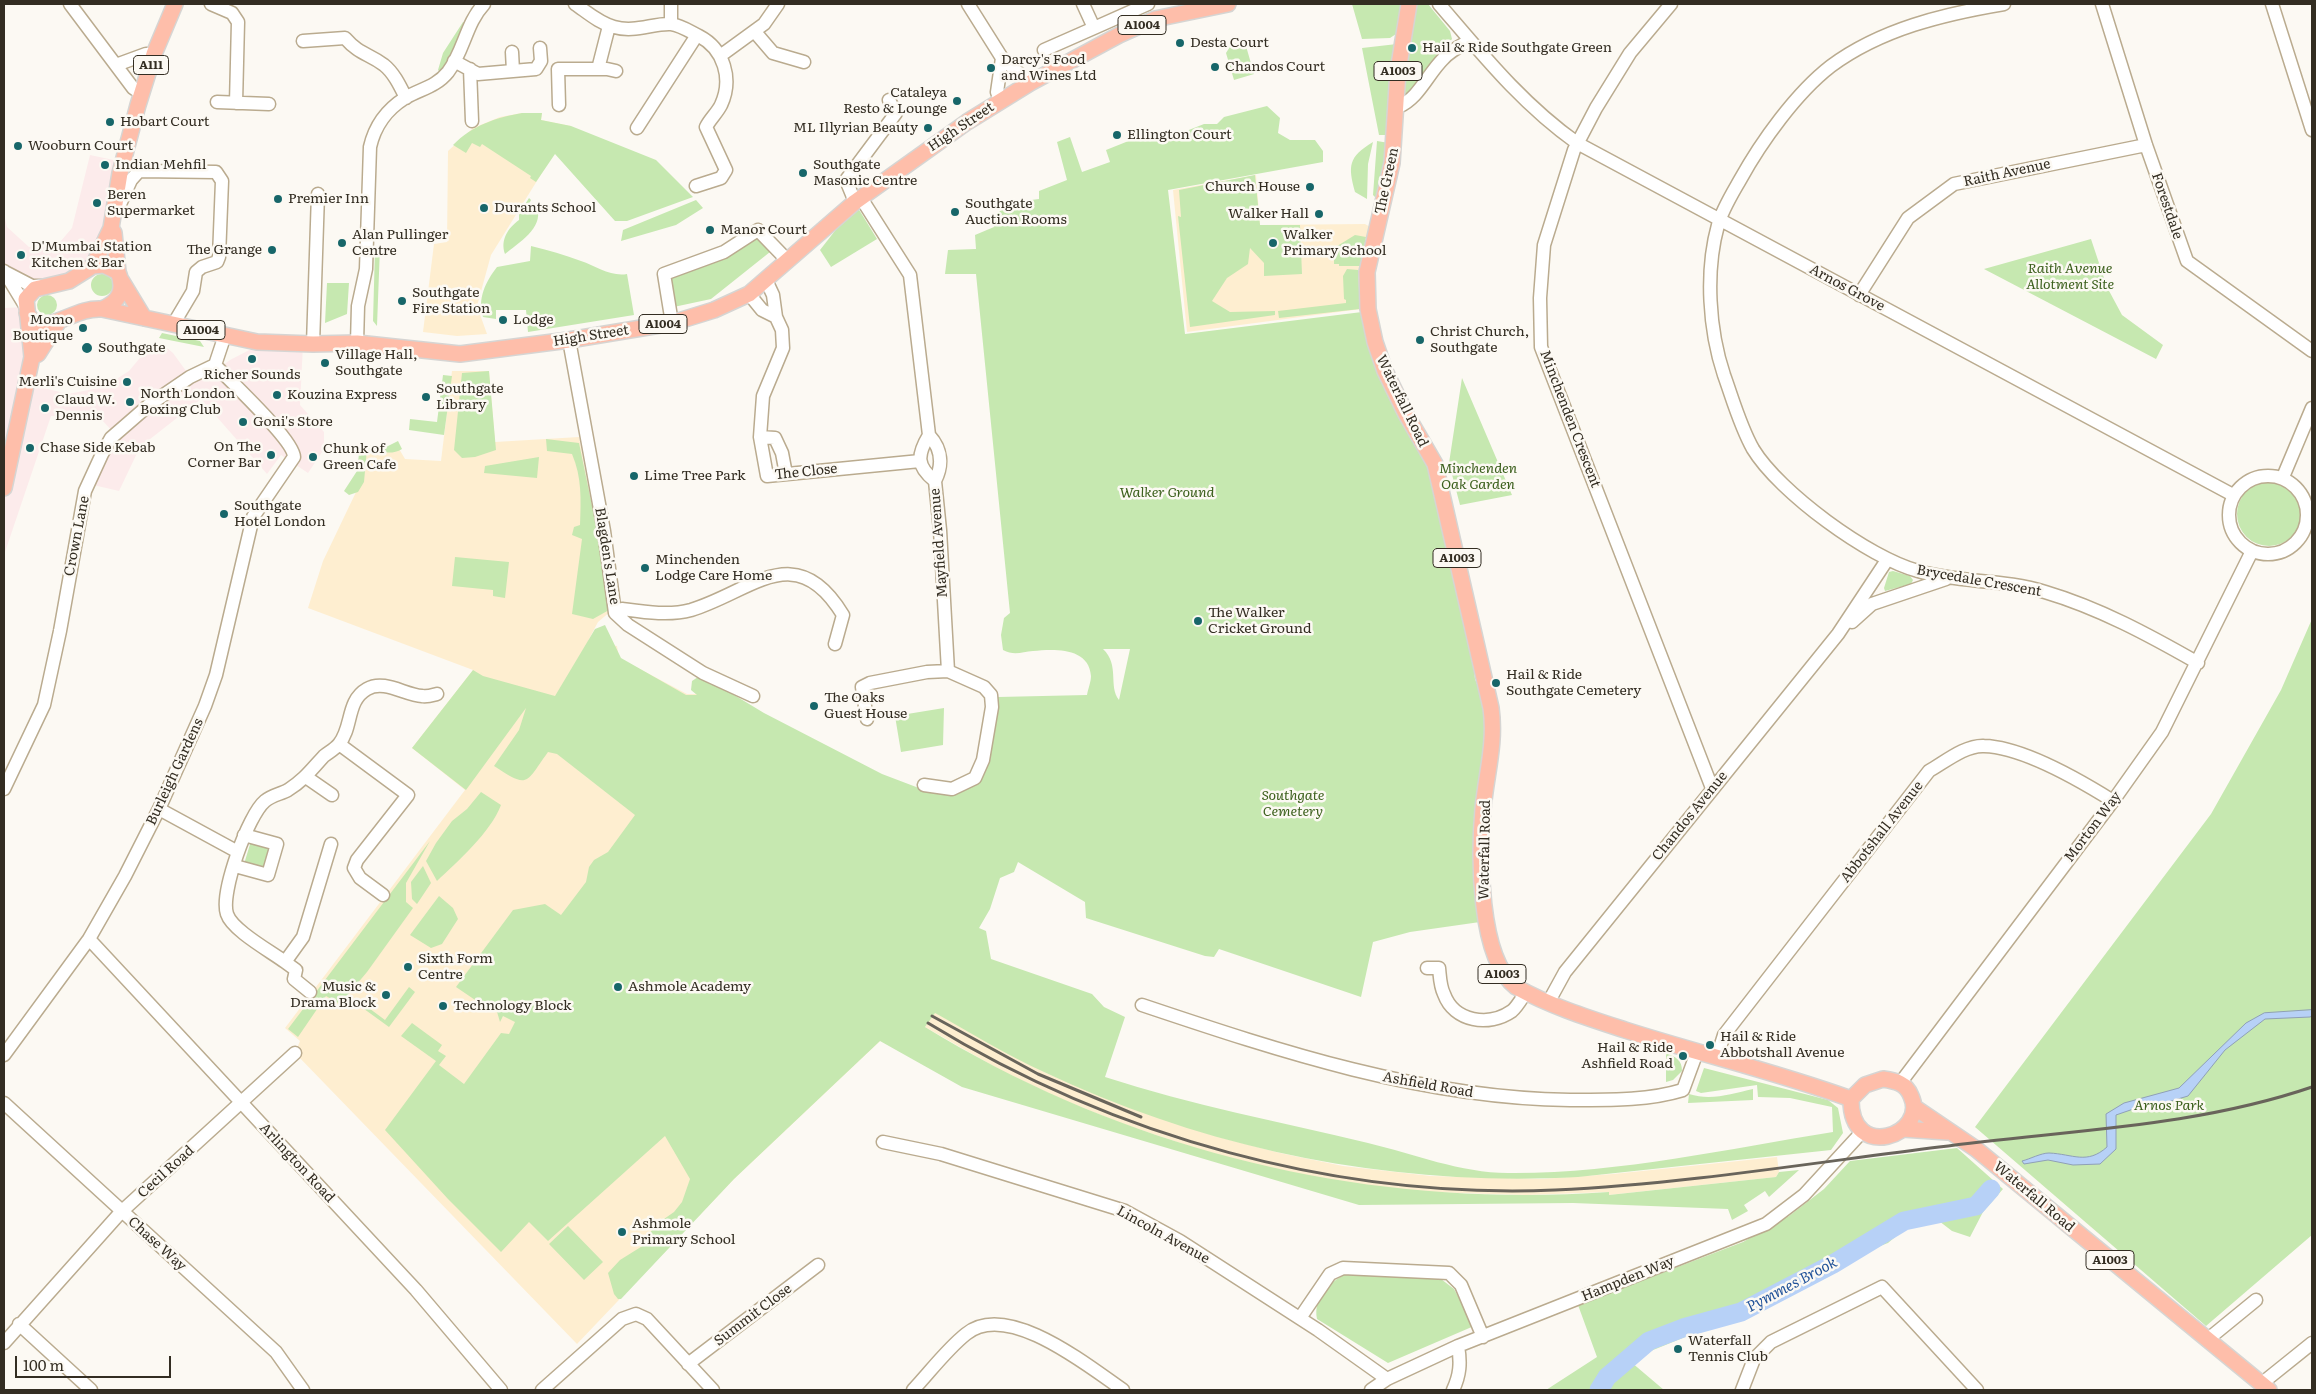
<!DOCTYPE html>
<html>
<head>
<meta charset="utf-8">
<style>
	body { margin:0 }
	#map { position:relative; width:2316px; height:1394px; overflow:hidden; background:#fcf9f3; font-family:Literata,serif }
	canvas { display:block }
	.frame { position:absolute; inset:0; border:5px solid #332d22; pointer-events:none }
	.scale { position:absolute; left:15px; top:1356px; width:156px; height:22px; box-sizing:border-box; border:2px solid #332d22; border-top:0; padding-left:6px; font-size:15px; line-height:18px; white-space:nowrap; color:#332d22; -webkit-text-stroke:4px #fcf9f3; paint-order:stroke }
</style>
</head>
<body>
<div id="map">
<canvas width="2316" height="1394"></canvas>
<div class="frame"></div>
<div class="scale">100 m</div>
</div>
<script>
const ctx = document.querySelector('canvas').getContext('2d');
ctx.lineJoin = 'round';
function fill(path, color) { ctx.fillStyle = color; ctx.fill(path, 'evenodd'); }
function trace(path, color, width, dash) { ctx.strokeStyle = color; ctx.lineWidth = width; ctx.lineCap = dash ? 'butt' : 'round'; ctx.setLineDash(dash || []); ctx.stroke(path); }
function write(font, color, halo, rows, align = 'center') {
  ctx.font = font + ' Literata,serif'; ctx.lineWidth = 5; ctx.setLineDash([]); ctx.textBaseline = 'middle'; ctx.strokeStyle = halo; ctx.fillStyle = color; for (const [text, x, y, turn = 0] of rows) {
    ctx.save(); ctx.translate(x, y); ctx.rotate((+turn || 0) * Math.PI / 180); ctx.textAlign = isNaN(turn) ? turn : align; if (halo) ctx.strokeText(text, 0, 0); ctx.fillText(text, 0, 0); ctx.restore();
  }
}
fill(new Path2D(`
	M90,155l33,7 -30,104 -56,20 -33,-13v-59l3,13 22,20 31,-5 12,-14z
	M26,307l2,77 40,10 36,-7 25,-16 20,-24 8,-3 9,3 7,6 16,22 20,1 21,-16 33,-17 40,1 -3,61 24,27v17l-16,24 -27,-18 -14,19 -66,-75 -61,48 -21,44 -30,-7 26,-50 -15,-16 -49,-2 -47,139v-247z`), '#fcebeb');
fill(new Path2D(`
	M522,113h20l-1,7 30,6 -80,129 -14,51 10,28 -30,2 -34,-4 11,-88 13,-2 1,-91 25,-23 27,-11z
	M1256,175l4,50 105,-1 7,4 -11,81 -174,23 -14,-142z
	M452,371h37l6,71 84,-5 32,174 -13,11 -10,19 29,5 2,12 68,36h10l183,347 -146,138 -157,165 -282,-291 5,-12 -15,-13 180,-238 -53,-42 61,-78 -165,-62 15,-47 34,-71 3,-39 28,1 10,-5 7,12 36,2z
	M934,1012l110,60 68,29 103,35 65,17 63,13 88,10 110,3 72,-5 164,-17 2,15 -3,5 -167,18 -1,-3 -82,3 -101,-3 -48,-5 -91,-15 -82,-21 -81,-27 -62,-25 -59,-28 -77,-44z`), '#feeed0');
fill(new Path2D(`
	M1352,4h52l-5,28 -9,6 -28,1z
	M1416,4h12l22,27 2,8 -44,57 -4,-1 2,-34z
	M463,22l2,1 -14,37 -11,12 -2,-2 5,-17z
	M1239,42l7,4 8,28 -20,6 -8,-27 5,-8z
	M1397,44l-7,91h-11l-17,-87z
	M1267,106l13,12 -2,15 12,7h25l8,11v11l-155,28 17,144 185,-23 8,30 45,100 48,202 4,36 13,34 -8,209 -70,10 -37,10 -12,55 -142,-48 -5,8 -9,-1 -119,-38 -1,-16 -67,-40 -4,10 -14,6 -10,31 -11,19 7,3 5,28 101,35 12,13 21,10 -20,60c86,28 176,45 263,66 46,11 93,30 140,30 109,1 218,-24 325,-41l-1,-25 -42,-9 -32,-1 -1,-12 -56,8 -5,-2 8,-23 124,32 10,8 5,25 -12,17 -253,27c-184,10 -367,-26 -534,-105 -37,-17 -73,-39 -109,-59l-10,14c206,126 443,182 684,165v3l167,-18 3,-5 20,-2 -30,27 -4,-6 -21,14 4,6 -16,9 -4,-11 -155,-6 -214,2 -397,-118 -82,-46 -146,138 -113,120h-3l-4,-5 -6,-21 12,-13 24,-15 10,-19 20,-14 8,-10 8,-23 -25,-43 -117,105 -19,-19 -28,30 -53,-53 -63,-69 51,-69 -35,-25 11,-13 30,22 -4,6 8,5 -7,9 25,19 37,-51 8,1 6,-12 -12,-6 -3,6 -5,-17 -11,1 -28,-19 57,-77 32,-6 16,11 25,-33 3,-15 5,-7 14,-8 27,-37 -78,-61 -9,-2c-23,32 -19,37 -54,14l25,-36 7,-22 -60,82 -54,-42 61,-78 10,6 72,20 40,-67 10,-4 16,33 65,37h11l-6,-5 1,-9 9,-6 63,38 118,61 50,19 23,-2 32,-31 11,-63 89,-2c1,-6 4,-13 4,-19 -2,-29 -37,-27 -58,-25 -11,1 -19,5 -30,-1l-2,-15 3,-17 6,-5 -34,-339h-31l3,-24 28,-1 -1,-14 19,-8 -2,-11 23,-14 24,-3v-8l28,-11 -10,-38 13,-5 12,35 28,-10 -4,-12 50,-20 5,11 43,-17h13l7,-7zM1103,649h27l-11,51c-11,-14 1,-35 -16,-51z
	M522,113h20l-1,7 30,6 85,34 37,37 -66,24h-12l-60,-67 -19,28 -6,-4 1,-2 -49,-32 -2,3 -8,-4 -6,10 -13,-8c20,-20 42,-27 69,-32z
	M1377,141l12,2 -11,57 -5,-5z
	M1373,142l-5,22 -1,35 -12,-7c-7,-26 -7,-35 18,-50z
	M1255,175l5,50h40l2,49 -38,2v-13l-14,-15 -2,16 -21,14 -15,23 18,11 45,-1v4l-85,12 -12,-111 3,1 -2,-27z
	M529,198l2,2 -2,4 8,4c7,20 -19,35 -32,46 -5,-14 3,-26 14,-34v-6z
	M696,200l7,8 -27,17 -55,16 2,-11z
	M858,208l19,31 -46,28 -11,-17 25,-32z
	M758,230l17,18 -64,51 -42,9 -5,-34z
	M1355,235l11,2 -6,29h-21v-2h-5v-16z
	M2091,239l16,48 15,28 41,30 -7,14 -172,-90z
	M531,246c17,4 34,9 50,15 15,5 30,16 46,13l7,41 -106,17 -2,-22h-30v9l-13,-2c-6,-18 3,-36 14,-50l33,-6z
	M380,247l-3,79 -4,-5 2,-73z
	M1347,269l11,1 2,39 -81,9 -1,-7 68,-8v-3l-2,-1 -1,-23z
	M91 285a11 11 0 1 1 22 0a11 11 0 1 1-22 0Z
	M327,283h22l-2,31 -22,9z
	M37 305a10 10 0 1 1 20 0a10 10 0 1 1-20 0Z
	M162,333l38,8 4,6 -45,-9z
	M489,371l7,79 -21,7 -13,1 -8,-8 8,-77z
	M443,375l9,1 -8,59 -35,-5 1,-11 27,3z
	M1462,378l50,117 -52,10 -11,-42z
	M546,439l33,4 23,111 7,56 -16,9 -21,-5 10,-75 -10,-4 2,-8 6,-2c1,-25 2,-48 -8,-71l-25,-3z
	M398,441l4,8c-11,7 -23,2 -35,0l-3,33 -6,10 -9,3 -5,-4 13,-20 3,-26 26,2z
	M539,457l-2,21 -53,-5 1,-7z
	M2237 514a32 32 0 1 1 64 0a32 32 0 1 1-64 0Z
	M455,557l54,5 -4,36 -12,-2v-6l-41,-4z
	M1893,571l17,5 3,4 -2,4 -26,7 -1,-3 5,-16z
	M2312,619v616l-106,91 -231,-199 236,-313 70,-124z
	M944,708l-1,37 -42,7 -6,-36z
	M481,792l20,13c-10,27 -44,57 -64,76l-11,-20 10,-18 16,-22 15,-12z
	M251,841l22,6 -7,24 -22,-7z
	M430,841l-24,42v19l7,6 -46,64 -27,32 -14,-8 -28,41 -10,-8z
	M423,866l8,17 -14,21 -5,-5 -1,-17z
	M439,896l14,12 5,11 -16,25 -11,4 -21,-13z
	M409,987l6,5 -26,35 -29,-21 2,-3 23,17z
	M1666,1053c10,4 16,7 16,18l-9,9 -7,2z
	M1753,1089v11l-65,3 1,-9c22,7 42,0 64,-5z
	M1957,1148l46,41 -20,23 -13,25 -18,-6 -26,-20 -38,32 -34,13 -117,60 -106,43 -28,31h-57l51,-33 -19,-52 165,-63 46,-26 35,-27 26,-28z
	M568,1226l35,36 -19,18 -35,-36z
	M1347,1273l94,6 13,10 20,37 -86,37 -71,-44c-4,-22 12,-36 30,-46z
	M1631,1362l33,28h-57z`), '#c6e8b0');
const water = new Path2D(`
	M2312,1010v6l-2,1 -45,2 -40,31 -37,46 -27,8 -16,1 -29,10v34l-16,15 -27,1 -25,-5 -24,4 -2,-3c8,-2 19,-8 27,-8 24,1 38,12 58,-6l-1,-33 18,-11 55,-15 67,-65 18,-10z`);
fill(water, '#b7d1f7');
trace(water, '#8fa0b7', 1);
trace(new Path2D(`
	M1599,1390l8,-13 42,-36 34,-13 58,-16 92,-48 71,-43 72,-15 15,-17`), '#b7d1f7', 19);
const minor = new Path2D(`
	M70,4l63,84 9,6
	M211,4l21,9 6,9 -2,81
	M575,4c12,8 24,19 39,23 21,6 39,-4 57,-3 9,1 20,8 28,12 25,13 34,43 22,69 -4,8 -11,14 -15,22l20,43 -5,8 -25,8
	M968,4l34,54 28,25
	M1439,4c43,50 83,100 138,139l656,352
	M1671,4l-41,49 -34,55 -22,42 -30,95 -4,53 1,49 171,441
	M2004,4c-60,10 -123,25 -173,62 -35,27 -70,76 -91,114 -8,14 -18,30 -22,45 -13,47 -9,105 6,150 9,25 16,51 29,74 26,43 116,109 165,122 42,12 86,8 127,21 54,16 104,43 153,71
	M2102,4l44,141 41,116 125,90
	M2272,4l40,126
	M671,24v-20
	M1094,28l54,-24
	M755,32l18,21 31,9
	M303,41l42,-3c15,17 23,15 39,27 10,8 16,21 22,33
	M1044,50l50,-22 -11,-24
	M512,52l1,19
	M720,56l44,-32 14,-20
	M454,61l24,13 58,-5 5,-8 -1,-13
	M116,65l30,-11h8
	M470,69l2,52
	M598,69l11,-43
	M1000,101l-3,-9 5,-34
	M217,102l52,2
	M559,105l-1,-36h49l9,2
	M1398,107c21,-9 29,-32 45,-48 7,-8 17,-13 26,-18
	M637,128l60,-93
	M861,198l49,77 19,160c-12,20 -13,31 6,46l5,49 8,141
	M855,202l-9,-22 50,-67 -7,-13
	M116,213l15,-33 8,-9 77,1 6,9 -3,76 -2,5 -15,5 -6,5 -3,19 -19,32
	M4,271l22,36
	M5,272l27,14h12
	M766,280l7,15 3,22 6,13 1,18 -20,48 -3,41 7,39 153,-15
	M749,294l13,16 14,7
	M1859,295l49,-77 46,-34 192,-39
	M672,323l-8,-49 60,-22 34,-22 30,31
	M569,340l35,191 11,82 13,12 75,48 50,23
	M357,343l1,-37 8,-37 4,-122c5,-22 16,-37 35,-49 15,-9 31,-11 43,-26 16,-21 18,-49 36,-68
	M313,344l5,-150
	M929,435c13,14 14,30 6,46
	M760,437l15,1 7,15 4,21
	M2229 515a39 39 0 1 1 78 0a39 39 0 1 1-78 0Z
	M2283,477l29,-69
	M615,613l7,-4c22,3 47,7 69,1 60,-18 105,-73 152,5l-8,29
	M1852,622l20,-18 74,-25
	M867,719l-5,-32 8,-4 57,-11 21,-1 36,16 7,8 1,12 -9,53 -8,18 -23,11 -28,-4
	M339,744l69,51 -51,65 -3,8 6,10 23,17
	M306,777l26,18
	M4,789l40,-84 16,-74 25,-140 17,-37 9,-16 38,-33 41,-28 25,-12 10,-30
	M159,809l79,43
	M331,844l-28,93 -18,25c-15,-11 -53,-32 -58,-48 -7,-21 21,-99 38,-113 7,-6 16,-7 23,-11 16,-10 24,-21 36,-34 5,-4 11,-7 15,-12 14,-17 7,-43 28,-55 17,-10 38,6 55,7 5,1 11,-1 15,-2
	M235,866l33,9 9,-31 -33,-9
	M89,939l327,351 85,100
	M285,962l11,8 -2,9 16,13
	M1427,968h12c1,9 1,18 5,26 10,28 45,33 68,17 5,-4 10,-13 14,-19
	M1548,1003l17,-31 273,-338 49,-74
	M1142,1005c140,47 279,93 428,95 38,0 77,1 113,-10l14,-38
	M4,1055l85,-116 36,-63 34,-67 46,-103 11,-31 37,-158 41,-60c0,-17 -64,-76 -79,-92
	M1717,1057l7,-22 205,-264c16,-9 36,-26 55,-25 38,1 97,35 129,55
	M1901,1082l212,-281 49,-69 90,-181
	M4,1103l272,249 27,38
	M883,1142l58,12 184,57 55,30 138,89 69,49
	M1300,1318l30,-44 13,-6 106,5 12,12 22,52
	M19,1324l72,66
	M2207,1340l49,-40
	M4,1343l117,-131 174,-159
	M688,1364l130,-99
	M2261,1384l51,-41
	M542,1390l80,-71 14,-5 11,5 66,71
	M913,1390c17,-18 33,-40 53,-56 41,-34 122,32 157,56
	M1371,1390l16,-11 71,-33 308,-122 38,-29 58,-63
	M1453,1390c7,-15 8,-27 5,-44
	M1742,1390l12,-31 17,-17 111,-55 95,103`);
const major = new Path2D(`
	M1409,4l-11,67 -6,92 -25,109 1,37 7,33 10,29 21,43 29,50 56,244c5,35 -5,67 -8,101 -4,45 -5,149 33,178 34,19 72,31 109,43 75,24 152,42 226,69
	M111,228l3,5 4,39
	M93,266l18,-38 9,-55 18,-68 16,-51 21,-50
	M121,280l23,38
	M27,313l6,9c22,9 42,-15 69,-13l155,33 56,2 44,-1 103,11 109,-14 103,-17 42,-13 35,-16 106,-92 112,-80 63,-39 89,-48 36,-16 73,-15
	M32,357l6,-3 21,-33
	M4,488l28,-131 -6,-58 9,-10 34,-8 24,-15 11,-1 14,7c7,17 2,30 -16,37
	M1883,1079c13,2 23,4 28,17 18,39 -61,67 -60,3l14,-14z
	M1914,1107l62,42 293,241
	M1903,1129l44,3`);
trace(minor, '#baab8f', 15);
trace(major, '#d6d5d3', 18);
trace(minor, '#fff', 12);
trace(major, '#febeaa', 15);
trace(new Path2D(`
	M932,1016l106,58 103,43
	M928,1023c186,114 408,176 627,167 128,-6 256,-27 384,-43 125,-17 253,-19 373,-60`), '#69645b', 3);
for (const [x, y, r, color] of [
	[1180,43,5,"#176669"],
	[1412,48,5,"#176669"],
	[1215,67,5,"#176669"],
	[991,68,5,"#176669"],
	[957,101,5,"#176669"],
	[110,122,5,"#176669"],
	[928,128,5,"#176669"],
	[1117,135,5,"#176669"],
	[18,146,5,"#176669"],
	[105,165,5,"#176669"],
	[803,173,5,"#176669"],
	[1310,187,5,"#176669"],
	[278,199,5,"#176669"],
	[97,203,5,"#176669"],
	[484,208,5,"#176669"],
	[955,212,5,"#176669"],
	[1319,214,5,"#176669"],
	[710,230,5,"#176669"],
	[342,243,5,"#176669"],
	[1273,243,5,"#176669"],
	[272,250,5,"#176669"],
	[21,255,5,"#176669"],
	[402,301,5,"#176669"],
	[503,320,5,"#176669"],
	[83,328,5,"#176669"],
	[1420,340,5,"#176669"],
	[87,348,6,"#176669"],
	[252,359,5,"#176669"],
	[325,363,5,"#176669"],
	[127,382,5,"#176669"],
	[277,395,5,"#176669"],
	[426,397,5,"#176669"],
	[130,402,5,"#176669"],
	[45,408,5,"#176669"],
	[243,422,5,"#176669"],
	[30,448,5,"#176669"],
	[271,455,5,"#176669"],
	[313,457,5,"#176669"],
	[634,476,5,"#176669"],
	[224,514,5,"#176669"],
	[645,568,5,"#176669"],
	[1198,621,5,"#176669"],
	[1496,683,5,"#176669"],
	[814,706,5,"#176669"],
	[408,967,5,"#176669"],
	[618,987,5,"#176669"],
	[386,995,5,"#176669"],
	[443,1006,5,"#176669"],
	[1710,1045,5,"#176669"],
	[1683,1056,5,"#176669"],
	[622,1232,5,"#176669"],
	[1678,1349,5,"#176669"]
]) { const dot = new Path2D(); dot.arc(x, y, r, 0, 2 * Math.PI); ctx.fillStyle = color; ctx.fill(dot); trace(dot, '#fcf9f3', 2); }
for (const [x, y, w] of [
	[1142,25,48],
	[151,65,35],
	[1398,71,48],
	[663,324,48],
	[201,330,48],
	[1457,558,48],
	[1502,974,48],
	[2110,1260,48]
]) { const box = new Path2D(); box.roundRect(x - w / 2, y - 9.5, w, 19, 4); ctx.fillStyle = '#fcf9f3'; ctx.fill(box); trace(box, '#332d22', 1); }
write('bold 12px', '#332d22', null, [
	["A1004",1142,25],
	["A111",151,65],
	["A1003",1398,71],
	["A1004",663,324],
	["A1004",201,330],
	["A1003",1457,558],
	["A1003",1502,974],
	["A1003",2110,1260]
]);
write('14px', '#332d22', '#fcf9f3', [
	["Desta Court",1190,43],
	["Hail & Ride Southgate Green",1422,48],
	["Darcy's Food",1001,60],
	["and Wines Ltd",1001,76],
	["Chandos Court",1225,67],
	["Cataleya",947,93,"right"],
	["Resto & Lounge",947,109,"right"],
	["Hobart Court",120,122],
	["ML Illyrian Beauty",918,128,"right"],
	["Ellington Court",1127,135],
	["Wooburn Court",28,146],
	["Indian Mehfil",115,165],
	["Southgate",813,165],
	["Masonic Centre",813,181],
	["Church House",1300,187,"right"],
	["Beren",107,195],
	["Supermarket",107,211],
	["Premier Inn",288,199],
	["Southgate",965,204],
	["Auction Rooms",965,220],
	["Durants School",494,208],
	["Walker Hall",1309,214,"right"],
	["Manor Court",720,230],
	["Alan Pullinger",352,235],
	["Centre",352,251],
	["Walker",1283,235],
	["Primary School",1283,251],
	["D'Mumbai Station",31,247],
	["Kitchen & Bar",31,263],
	["The Grange",262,250,"right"],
	["Southgate",412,293],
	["Fire Station",412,309],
	["Momo",73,320,"right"],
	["Boutique",73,336,"right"],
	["Lodge",513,320],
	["Christ Church,",1430,332],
	["Southgate",1430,348],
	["Southgate",98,348],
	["Village Hall,",335,355],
	["Southgate",335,371],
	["Richer Sounds",252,375,"center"],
	["Merli's Cuisine",117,382,"right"],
	["Southgate",436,389],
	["Library",436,405],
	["North London",140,394],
	["Boxing Club",140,410],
	["Kouzina Express",287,395],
	["Claud W.",55,400],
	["Dennis",55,416],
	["Goni's Store",253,422],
	["On The",261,447,"right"],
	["Corner Bar",261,463,"right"],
	["Chase Side Kebab",40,448],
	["Chunk of",323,449],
	["Green Cafe",323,465],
	["Lime Tree Park",644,476],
	["Southgate",234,506],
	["Hotel London",234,522],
	["Minchenden",655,560],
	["Lodge Care Home",655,576],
	["The Walker",1208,613],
	["Cricket Ground",1208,629],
	["Hail & Ride",1506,675],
	["Southgate Cemetery",1506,691],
	["The Oaks",824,698],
	["Guest House",824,714],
	["Sixth Form",418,959],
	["Centre",418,975],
	["Music &",376,987,"right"],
	["Drama Block",376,1003,"right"],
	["Ashmole Academy",628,987],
	["Technology Block",453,1006],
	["Hail & Ride",1720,1037],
	["Abbotshall Avenue",1720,1053],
	["Hail & Ride",1673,1048,"right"],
	["Ashfield Road",1673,1064,"right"],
	["Ashmole",632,1224],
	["Primary School",632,1240],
	["Waterfall",1688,1341],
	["Tennis Club",1688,1357]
], 'left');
write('14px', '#332d22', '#fcf9f3', [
	["High Street",961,127,-34],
	["Raith Avenue",2007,173,-12],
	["The Green",1387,181,-78],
	["Forestdale",2167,206,71],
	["Arnos Grove",1847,288,28],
	["High Street",591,336,-9],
	["Waterfall Road",1402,401,64],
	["Minchenden Crescent",1570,419,69],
	["The Close",806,472,-6],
	["Crown Lane",77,536,-79],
	["Mayfield Avenue",939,543,-94],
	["Blagden's Lane",607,556,81],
	["Brycedale Crescent",1979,581,10],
	["Burleigh Gardens",175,772,-65],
	["Chandos Avenue",1690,816,-51],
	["Morton Way",2093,827,-53],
	["Abbotshall Avenue",1882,832,-52],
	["Waterfall Road",1485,850,-89],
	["Ashfield Road",1428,1085,10],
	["Arlington Road",297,1163,47],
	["Cecil Road",166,1172,-42],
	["Waterfall Road",2034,1197,40],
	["Lincoln Avenue",1163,1235,29],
	["Chase Way",157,1244,42],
	["Hampden Way",1628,1279,-22],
	["Summit Close",753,1315,-37]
]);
write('italic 14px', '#3c601d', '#fcf9f3', [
	["Raith Avenue",2070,269],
	["Allotment Site",2070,285],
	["Minchenden",1478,469],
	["Oak Garden",1478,485],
	["Walker Ground",1167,493],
	["Southgate",1293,796],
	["Cemetery",1293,812],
	["Arnos Park",2169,1106]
]);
write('italic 15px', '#1e5098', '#fcf9f3', [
	["Pymmes Brook",1792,1285,-28]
]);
</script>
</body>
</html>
